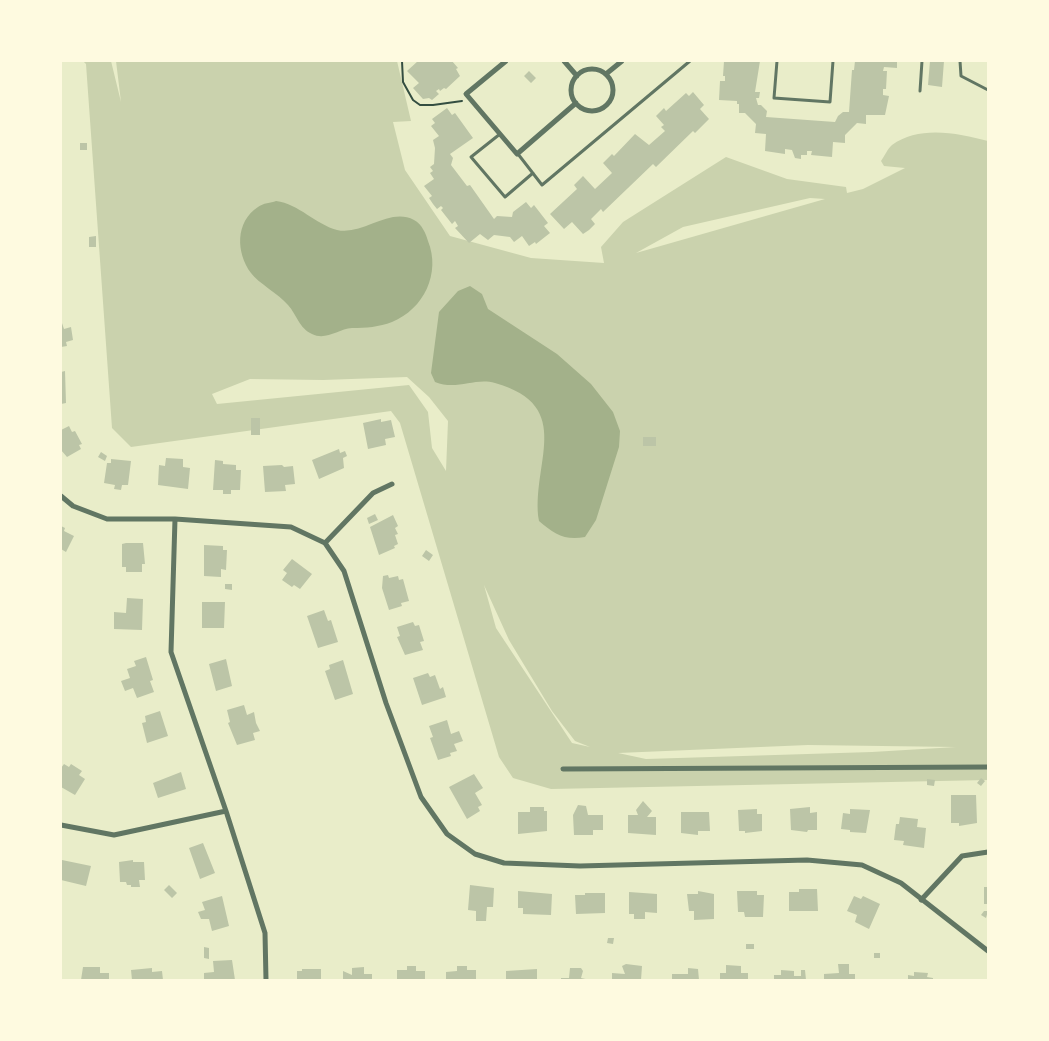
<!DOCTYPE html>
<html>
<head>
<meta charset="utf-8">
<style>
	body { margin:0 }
	#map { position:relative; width:1049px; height:1041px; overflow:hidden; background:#e9edc9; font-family:Commissioner,sans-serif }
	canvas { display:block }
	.frame { position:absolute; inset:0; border:62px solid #fefae0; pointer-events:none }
</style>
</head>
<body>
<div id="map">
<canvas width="1049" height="1041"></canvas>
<div class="frame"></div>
</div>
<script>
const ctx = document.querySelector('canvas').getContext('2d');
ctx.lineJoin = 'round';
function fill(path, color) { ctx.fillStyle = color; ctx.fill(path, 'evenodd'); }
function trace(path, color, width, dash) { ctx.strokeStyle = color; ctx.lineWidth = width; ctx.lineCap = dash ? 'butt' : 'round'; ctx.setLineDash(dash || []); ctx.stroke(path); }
fill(new Path2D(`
	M83,61h28l10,41 -5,-41h281l14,60 -18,1 12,48 45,66 81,22 73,5 -3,-16 22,-25 103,-65 61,22 59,8 1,6 16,-4 42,-21 -21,-2 -3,-5c3,-4 7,-13 11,-16 27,-20 66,-12 96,-4v639l-437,9 -38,-11 -14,-21 -99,-334 -9,-12 -260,36 -19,-19 -26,-364zM810,198l15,1 -189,54 47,-26zM407,377l22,20 19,24 -2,50 -14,-23 -4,-36 -19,-27 -192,19 -5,-10 38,-15 73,1zM484,585l25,55 43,71 23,30 15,6 -18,-4 -76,-115zM808,745l148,2 -84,5 -226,7 -28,-6z`), '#cad2ad');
fill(new Path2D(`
	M276,201c23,3 39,23 61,29 26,6 52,-23 77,-10 8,4 12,14 14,21 13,32 -4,68 -36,81 -13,5 -26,6 -40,6 -14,1 -26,13 -40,6 -13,-6 -15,-19 -24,-29 -9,-11 -30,-22 -37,-32 -15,-20 -16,-51 7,-66 5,-4 13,-4 18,-6z
	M470,286l12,8 6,15 69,45 34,30 22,28 7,19 -1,16 -23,73 -11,17c-20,4 -31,-3 -46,-16 -9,-56 38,-115 -44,-138 -20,-6 -38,8 -60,-1l-4,-9 8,-61 19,-21z`), '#a3b18a');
fill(new Path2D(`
	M418,61h34l6,7 -2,1 4,7 -14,13 -2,-1 -4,3 -1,-2 -3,2 3,3 -7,6 -3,-2 -6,1 -10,-11 6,-5 -12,-12z
	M724,61h36l-5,31h5l-1,6h-3l2,7h3l6,6 -1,6 69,5 3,-6 5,-4h6l3,-42h2l1,-9h42v7l-13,-1 -1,4h4l-1,18h-3v6l6,1 -4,19h-19v9l-9,-1 -12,12v8l-12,-1 -1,15 -21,-2 1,-4h-5v4h-6v4l-6,-1 -3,-8 -7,-1v5l-20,-3 1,-17 -11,-1 1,-9 -11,-11h-6v-9h-2v-3l-18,-1 1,-19h5v-5h-2z
	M930,61h14l-2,26 -14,-2z
	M529,71l7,7 -5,5 -7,-7z
	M693,92l11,13 -4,4 9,10 -14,14 -2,-2 -37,36 -3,-3 -50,48 -2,-3 -10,10 4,5 -6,6 -6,4 -11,-12 -8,7 -14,-15 27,-25 -3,-4 9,-9 12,13 17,-16 -9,-10 9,-9 2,2 21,-22 14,11 16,-14 -4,-4 3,-2 -8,-9 8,-8 2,3 20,-18 3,3z
	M447,108l5,7 3,-2 18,25 -23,16 3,4 -2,7 16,21 3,-1 24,34 3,-3 15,1 1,-5 13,-10 5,6 3,-3 14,18 -4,3 6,7 -14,11 -1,-2 -6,4 -7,-10 -8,6 -4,-5 -16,-2 -6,5 -8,-6 -11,9 -14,-15 3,-2 -3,-5 -3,3 -11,-14 2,-2 -2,-2 -4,3 -4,-5 -4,-6 3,-2 -8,-10 10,-7 -4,-6 3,-2 -3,-4 4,-3 1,-16 -2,-8 6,-4 -8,-10 4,-3 -3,-4z
	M80,143h7v7h-7z
	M96,236v11h-7v-10z
	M61,320l3,9 7,-2 2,13 -7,2 1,4 -6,1z
	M65,371l1,32 -5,1v-32z
	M251,418h9v17h-9z
	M381,419v3l10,-2 4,17 -10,2 1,6 -18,4 -5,-26z
	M69,426l3,6 3,-1 7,13 -3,1 2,4 -14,8 -6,-7v-20z
	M643,437h13v9h-13z
	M339,449l1,4 5,-2 2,5 -4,2 1,10 -25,11 -7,-19z
	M101,452l6,4 -2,5 -7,-4z
	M166,458l17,1v8l7,1 -2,21 -30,-4 1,-20 6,1z
	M111,459l20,2 -3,24h-6l-1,5 -7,-1 1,-4 -11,-2 3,-20h4z
	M215,460l8,1v3l13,1v5h5l-1,20h-9v4h-8v-4h-10z
	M282,465l2,2 9,-1 2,18 -10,1 1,6 -21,1 -2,-26z
	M375,514l3,6 -9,4 -2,-6z
	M393,515l5,11 -3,2 3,6 -3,1 3,9 -4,2 1,2 -16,7 -9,-28z
	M61,526l4,2 -1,3 10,5 -8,16 -5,-3z
	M126,543h17l2,21h-3v8h-16v-5h-4v-23z
	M204,545l19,1v4h4l-1,20 -5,-1v8l-17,-1z
	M426,550l7,5 -4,6 -7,-5z
	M292,559l20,15 -12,15 -6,-4 -2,2 -10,-7 5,-7 -4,-3z
	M388,575l1,3 9,-2 1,4 4,-1 6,22 -8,2 1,3 -13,4 -7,-22 1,-12z
	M225,584h7v6l-7,-1z
	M127,598l16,1 -1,31 -28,-1v-17l12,1z
	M202,602h23l-1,26h-22z
	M324,610l4,11 3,-1 7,22 -20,6 -11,-32z
	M413,622l2,4 4,-1 5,16 -4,1 3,8 -18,5 -8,-18 3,-1 -3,-9z
	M146,657l7,23 -3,1 4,11 -17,6 -4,-10 -8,3 -4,-10 9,-3 -3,-9 9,-3 -2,-5z
	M226,659l6,27 -16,5 -7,-27z
	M343,660l10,34 -18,6 -10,-29 5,-2 -1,-4z
	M428,673l2,4 5,-2 5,14 3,-2 3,10 -24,8 -9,-27z
	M244,705l3,10 7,-3 2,11 4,8 -7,2 2,7 -18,5 -9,-22 2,-1 -3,-12z
	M160,711l8,25 -21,7 -5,-20 4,-1 -1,-6z
	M447,720l4,14 8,-3 4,10 -9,3 3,7 -7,2 1,3 -13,4 -8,-22 3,-1 -4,-11z
	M64,764l5,3 2,-3 11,7 -3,4 6,4 -10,16 -14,-8v-19z
	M181,772l5,17 -28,9 -5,-15z
	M474,774l9,14 -8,5 7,12 -4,2 2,4 -13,8 -18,-32z
	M981,778l4,3 -4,5 -4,-3z
	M927,779l8,1 -1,6 -7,-1z
	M951,795h25l1,28 -18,3v-3h-8z
	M643,801l9,10 -5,6h9v18l-28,-2v-18h10l-2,-5z
	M578,805l8,1 2,9h15v15h-10v5h-19l-1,-20z
	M530,807h14v4h3v20l-29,3v-22h12z
	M810,807v6l7,-1v18h-9l-1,2 -16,-2 -1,-21z
	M757,809v5h5v17l-17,2v-2h-6l-1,-21z
	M850,809l20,1 -4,23 -16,-1v-2l-9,-1 2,-16 7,1z
	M681,812h28l1,19h-12v4l-17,-2z
	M900,817l18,2 -1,8 9,1 -2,20 -21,-3 1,-4 -10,-1 2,-16h3z
	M203,843l12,30 -15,6 -11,-31z
	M62,860l29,6 -5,20 -25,-6z
	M133,860v2h11l1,18h-6l1,7h-9v-2h-4l-1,-3h-6l-1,-20z
	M169,885l8,8 -5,5 -8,-8z
	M470,885l24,3 -1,19h-6l-1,14h-10v-10l-8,-1z
	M984,887h4v17h-4z
	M799,889h18l1,22h-29v-19h10z
	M518,891l34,3 -1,21 -28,-1v-6h-5z
	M698,891l16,3v25l-20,1v-9h-5l-2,-17h11z
	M737,891h20v4h7l-1,22h-18l-1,-5h-6z
	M629,892l28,2v19l-12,-1v7h-11v-5h-5z
	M585,893h20v20l-29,1 -1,-19h10z
	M222,896l7,30 -17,5 -3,-12h-8l-3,-7 7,-2 -3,-8z
	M854,896l7,3 2,-3 17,8 -11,25 -14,-7 2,-7 -10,-4z
	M984,911h4l-2,7 -5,-3z
	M608,938h6l-1,6 -6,-1z
	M746,944h8v5h-8z
	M204,947l5,1v11l-5,-1z
	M874,953h6v5h-6z
	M232,960l3,20h-31v-7l10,-1 -1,-11z
	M626,964l16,2 -1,14h-29v-7l13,1 -3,-8z
	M838,964h11v10h6v6h-31v-6l15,-1z
	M726,965l15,1v7h7v7h-28v-7h6z
	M407,966h9v5h9v9h-28v-10h10z
	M457,966h10v4h9v10h-30v-8l11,-1z
	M83,967h17v6h9v7h-28z
	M364,967v7h8v6h-29v-9l9,4v-7z
	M152,968v4l10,-1 1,9h-31l-1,-10z
	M570,968h11l2,3 -2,7 9,2h-29v-2h8z
	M688,968l10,1 1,11h-27v-6h16z
	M302,969h19v11h-24v-9h5z
	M537,969v11h-31v-9z
	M781,970l13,1v5h7v-6h4l1,10h-32v-5h7z
	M914,972l14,1 -1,4 6,1v2h-25v-5l6,1z`), '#bcc5a7');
trace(new Path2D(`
	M402,61l1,21 10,18 7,5h13l29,-4`), '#344e41', 2);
trace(new Path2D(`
	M777,61l-3,37 56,4 3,-41
	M960,61l1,15 27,14
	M920,91l2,-30
	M500,134l-29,23 34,40 28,-24
	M518,154l24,31 148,-124`), '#617663', 3);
trace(new Path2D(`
	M506,61l-40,33 51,60 59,-51
	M564,61l13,15
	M571 90a21 21 0 1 1 42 0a21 21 0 1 1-42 0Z
	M606,74l16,-13
	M61,496l12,10 34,13h68l116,8 34,16 19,28 42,132 35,94 26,37 28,20 29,9 76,3 227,-6 55,5 39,18 87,68
	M175,519l-4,133 55,159 39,122 1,47
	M325,543l48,-50 19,-9
	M563,769l425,-2
	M61,825l53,10 112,-24
	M921,900l41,-44 26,-4`), '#617663', 5);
</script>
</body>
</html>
